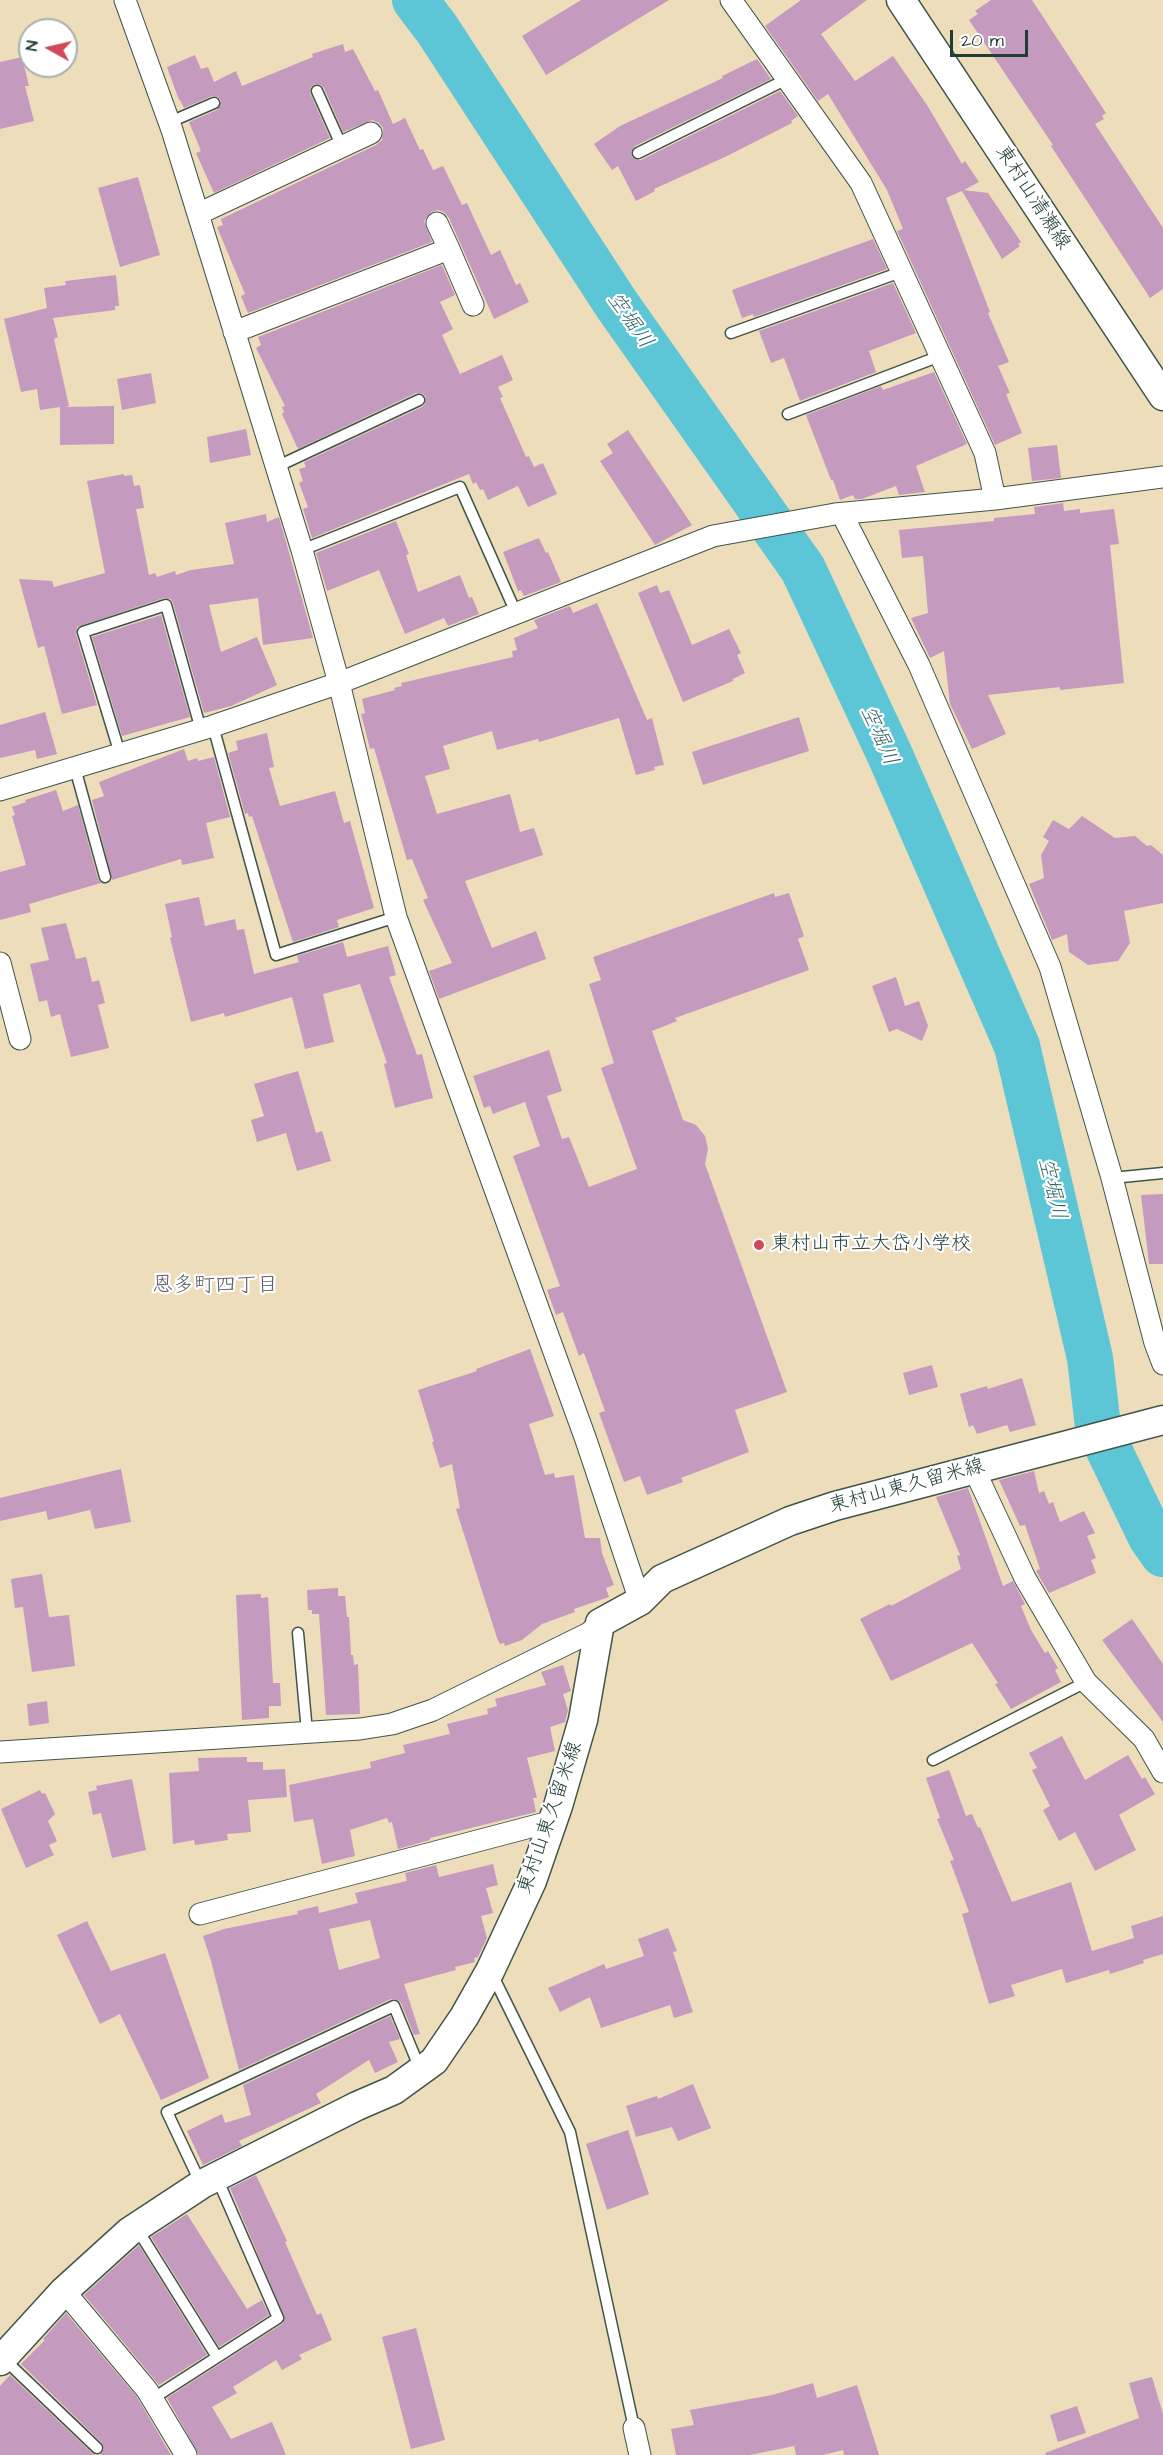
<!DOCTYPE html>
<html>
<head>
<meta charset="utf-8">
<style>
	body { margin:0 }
	#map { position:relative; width:1163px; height:2455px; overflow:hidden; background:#eeddba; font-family:"Architects Daughter",sans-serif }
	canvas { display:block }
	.north { position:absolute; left:18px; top:18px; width:60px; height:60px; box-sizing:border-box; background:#fff; border:2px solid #a5b1ae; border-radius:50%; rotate:278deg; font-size:16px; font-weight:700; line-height:24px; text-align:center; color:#1f3d34 }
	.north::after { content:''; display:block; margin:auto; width:21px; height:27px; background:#d1495b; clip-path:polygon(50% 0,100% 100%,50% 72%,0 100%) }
	.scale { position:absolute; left:950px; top:30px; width:78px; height:27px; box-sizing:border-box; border:3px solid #1f3d34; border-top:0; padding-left:8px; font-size:18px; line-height:21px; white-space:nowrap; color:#1f3d34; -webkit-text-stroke:4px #fff; paint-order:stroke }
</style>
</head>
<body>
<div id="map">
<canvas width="1163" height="2455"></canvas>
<div class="north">N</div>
<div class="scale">20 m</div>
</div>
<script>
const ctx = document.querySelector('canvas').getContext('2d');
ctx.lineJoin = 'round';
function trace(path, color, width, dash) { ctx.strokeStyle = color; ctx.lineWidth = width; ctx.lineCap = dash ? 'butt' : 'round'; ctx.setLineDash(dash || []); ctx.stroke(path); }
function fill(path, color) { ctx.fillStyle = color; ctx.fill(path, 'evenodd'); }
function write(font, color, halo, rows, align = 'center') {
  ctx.font = font + ' "Architects Daughter","Klee One",sans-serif'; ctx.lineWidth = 4.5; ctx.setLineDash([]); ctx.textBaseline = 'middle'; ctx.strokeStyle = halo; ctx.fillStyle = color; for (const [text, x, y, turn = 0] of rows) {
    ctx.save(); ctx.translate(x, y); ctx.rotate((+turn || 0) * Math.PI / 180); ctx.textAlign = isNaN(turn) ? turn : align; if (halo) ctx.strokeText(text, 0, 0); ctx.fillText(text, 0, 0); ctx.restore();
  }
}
trace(new Path2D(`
	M415,0l22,29 180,276 186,264 86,184 128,293 73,312 8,69 53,110 12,17`), '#5cc6d7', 46);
fill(new Path2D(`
	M581,0h88l-123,75 -24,-39z
	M801,0h66l-46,34 34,47 38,-25 34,49 35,59 3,-3 14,21 -15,8 24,3 33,49 -3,2 2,2 -18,13 -40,-68 -16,7 44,114 -2,1 21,49 -11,4 12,27 -4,1 16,39 -27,12 -98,-214 6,-2 -16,-39 -59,-96 -10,7 -53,-75z
	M991,0h41l74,113 -4,3 2,3 -9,5 68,104v61l-13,9 -99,-152 2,-1 -84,-125 9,-6 -3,-3z
	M343,44l2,8 8,-3 22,42 3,-1 15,34 12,-6 15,32 3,-1 10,21 10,-4 19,39 5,-2 24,52 9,-5 16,35 4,-2 9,19 -35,17 -45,-101 -5,-6 -6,-2 -7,2 -7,9 8,21 -184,71 -7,-17 4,-2 -28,-67 6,-2 -2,-6 155,-74 6,-5 1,-12 -4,-5 -7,-3 -29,12 -19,-44 -3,-3 -6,-1 -4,3 -1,6 20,45 -116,55 -18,-40 5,-2 -12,-29 28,-12 4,-9 -3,-4 -6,-1 -28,12 -4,-8h-1l-12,-33 28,-12 6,14 7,-2 6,15 22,-11 6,15 71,-29 -1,-3z
	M22,57l7,29h-4l9,35 -34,8v-67z
	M757,59l14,20 -136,67 -4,6 1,5 5,3h4l139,-69 18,25 -7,5 1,2 -67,34 -71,32 1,2 -19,10 -18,-35 -6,4 -18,-26 26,-18 103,-48 -1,-2z
	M138,177l22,78 -40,12 -22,-79z
	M873,239l14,30 -133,48 -1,-3 -11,4 -10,-28z
	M442,265l13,30 -15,7 13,27 -11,6 18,39 42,-19 11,25 -15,7 5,10 -3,1 26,59 3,-1 5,11 9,-4 14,31 -29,13 -10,-21 -30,14 -5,-11 -3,1 -4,-8 -3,2 -4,-10 -157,64 -9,-29 5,-2 -9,-24 4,-2 -4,-12 7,-2 -2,-5 118,-55 3,-3 1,-7 -3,-3 -7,-1 -118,56 -16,-35 2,-2 -2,-5 3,-1 -29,-58 5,-3 -3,-8z
	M116,275l3,31h-4v4l-62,8 5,19 -4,2 15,67 -3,1 48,-1v38l-54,1v-38l-20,3 -3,-21 -16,3 -17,-73 43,-11 -3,-20 22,-3 -1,-4z
	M893,283l23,50 -47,18 7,21 -76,29 -16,-43 -13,5 -12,-32z
	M934,372l33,72 -51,22 9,26 -26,3 -3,-9 -34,13h-7l-2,-4 -13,5 -7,-20h-2l-25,-65 75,-29 2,4z
	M151,373l5,30 -34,7 -5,-31z
	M246,429l5,26 -41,8 -3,-26z
	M628,430l64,95 -37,20 -55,-84 13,-8 -6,-9z
	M1057,445l4,33 -29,3 -4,-33z
	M124,474v2l8,-1 2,11 6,-1 4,23 -8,1 13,66 6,-2 2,4 18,-6 1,4 15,-5 43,-6 -9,-41 41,-9 1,8 12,-5 34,121 -50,7 -5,-47 -49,7 12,47 36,-15 20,48 -46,21 -27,7 -31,-110 -2,-4 -7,-1 -87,29 -1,7 21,71 -35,9 -18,-68 -6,2 -19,-69 33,2 2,6 51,-14 -18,-92z
	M1063,503l1,8 16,-2v4l34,-4 5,35 -9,1 14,138 -64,7v-3l-72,8 18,39 -34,15 -22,-45 -6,-53 -14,7 -19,-40 17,-5 -5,-57 -21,2 -3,-28 95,-9v-3l41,-4 -1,-7z
	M396,521l13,33 -3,1 12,37 42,-17 9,23 3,-1 7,17 -31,12 -4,-8 -39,16 -26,-64 -52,21 -11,-38z
	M539,538l7,15 2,-1 13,30 -37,14 -3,-6 -3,1 -15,-39z
	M657,585l3,8 9,-3 23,55 37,-16 12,24 -4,2 8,18 -12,6v2l-50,21 -45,-109z
	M597,603l50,117 5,-2 12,47 -10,2 1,3 -19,5 -17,-57 -80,24 -1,-3 -41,11 -5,-19 -49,15 7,23 -25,7 12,38 73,-20 10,38 14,-4 9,27 -78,26 27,67 44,-17 10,28 -107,40 -10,-28 23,-8 -29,-63 5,-2 -16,-39 -5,1 -33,-112 -4,1 -5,-20 -4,-15 4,-1 -3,-14 33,-9 -1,-2 8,-2 -1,-3 112,-26 -1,-6 5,-1 -3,-12 24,-10 -4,-8 36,-14 3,7z
	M161,615l29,102 -68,19 -30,-99z
	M45,712l12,42 -20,5 -2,-9 -35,8v-33z
	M799,717l10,34 -106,34 -11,-33z
	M267,733l7,34 -5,1 11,38 55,-15 9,32 6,-2 24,87 -37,12 2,7 -46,15 -41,-126 -3,1 -1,-4 -3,1 -17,-61 10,-3 -2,-9z
	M184,749l4,12 9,-3 1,3 16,-4 16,60 -24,6 8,35 -32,7 -1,-6 -69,21 -20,-80 12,-4 -5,-14z
	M56,790l7,21 15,-6 20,74 3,4 -72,21 2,8 -31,8v-48l26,-7 -14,-49 3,-1 -3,-8 14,-5 -1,-2z
	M1082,816l33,22 20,-2 12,10 4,-1 12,10v48l-39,8 6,32 -12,18 -30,4 -19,-13 -2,-18 -15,6 -23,-56 15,-6 -3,-23 8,-14 -6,-4 10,-17 16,9z
	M774,893l1,4 14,-4 15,43 -6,3 11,31 -134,48 2,3 -25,10 31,89 13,5 9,11 3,13 -3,15 82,228 -52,18 14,42 -68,26 2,4 -36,13 -7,-19 -16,6 -25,-69 6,-2 -21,-58 -5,3 -16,-44 -7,3 -9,-25 13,-4 -47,-130 27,-10 -15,-44 -32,12 -3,-8 -6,2 -11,-32 76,-26 13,41 -15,5 15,43 7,-2 20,50 48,-18 -36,-101 13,-5 -25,-79 12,-4 -8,-23z
	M199,897l6,29 30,-7 2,11 7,-1 10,45 45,-12 -2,-6 46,-14 4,15 41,-11 8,29 -7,2 28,78 5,-1 11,44 -38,10 -11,-44 3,-1 -27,-79 -37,10 11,48 -29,7 -13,-52 -67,20 -1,-4 -33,9 -21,-84 2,-1 -7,-33z
	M66,923l10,36 10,-2 6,25 7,-2 6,23 -7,2 11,43 -38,9 -11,-43 -9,3 -4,-17 -8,2 -9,-38 19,-4 -8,-32z
	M896,977l9,29 14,-5 9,25 -6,15 -25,-12 -8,3 -17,-46z
	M298,1071l18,62 6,-2 9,30 -34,10 -11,-38 -29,9 -6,-22 13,-4 -10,-32z
	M1163,1194v70h-14l-8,-69z
	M530,1349l24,67 -25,8 16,51 9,-2 1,5 19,-3 11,63h15l2,15 12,32 -8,3 3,9 -35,12 1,3 -33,12 -20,16 -17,6 -1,-3 -4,1 -3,-6 -41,-129 4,-1 -8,-44 -12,4 -8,-26h2l-16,-52 59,-19 -1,-2z
	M932,1365l6,22 -29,8 -6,-22z
	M1022,1378l14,47 -26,7 -3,-7 -30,9 -4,-9 -4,2 -9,-33 27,-8 1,3z
	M121,1469l10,53 -36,7 -5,-19 -42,10 -2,-9 -46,10v-23z
	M1034,1471l5,22 5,-2 5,13 4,-2 7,20 24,-11 11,22 -8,3 9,22 -5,2 5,13 -47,20 -13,-22 4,-2 -15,-44 -5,1 -21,-46z
	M968,1488l35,98 10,-5 12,23 -4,2 10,24 14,23 3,-2 10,17 -3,2 6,12 -50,27 -16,-25 3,-1 -26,-40 -81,38 -31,-62 30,-15 1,2 70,-37 -4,-13 3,-1 -24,-58z
	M42,1574l7,43 20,-2 6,51 -43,6 -9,-65 -8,1 -4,-29z
	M338,1588v8h7l2,21h2l2,38h2l1,10 4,-1 2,50 -34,1 -7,-101h-7v-4h-4l-1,-20z
	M261,1594v4l7,-1 5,86h7l1,23h-12v12l-27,2 -6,-125z
	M1132,1619l31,45v58l-61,-82z
	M563,1665l8,26 -8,3 5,16 -3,12 -15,5 5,24 -28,7 10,40h-4l3,14 -106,26v2l-32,9 -6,-27 -3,1 -2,-5 -37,12 5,26 -33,8 -9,-45 -19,3 -5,-37 82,-17 -1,-6 35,-9 -2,-8 47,-11 -3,-10 41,-10 -1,-5 10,-3 -2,-7 51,-14 -5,-13z
	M47,1701l2,22 -20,3 -2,-22z
	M1062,1736l23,44 43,-25 14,24 3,-2 10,17 -36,21 17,35 -41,21 -20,-39 -16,9 -16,-31 7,-4 -18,-36 5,-2 -8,-15z
	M247,1757v5h16v8l22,-1 2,28 -39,3 3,32 -24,2 1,6 -33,5 -1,-5 -21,4 -4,-71 30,-2 -1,-13z
	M949,1770l17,46 6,-2 6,14 2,-1 32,75 59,-20 21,69 42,-13 -3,-12 32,-10v38l-20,6 1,3 -34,11 -1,-4 -43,13 -4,-14 -51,16 4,11 -26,8 -27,-90 7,-2 -19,-51 4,-1 -17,-41 3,-1 -14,-40z
	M132,1779l14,71 -34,8 -11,-45 -8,2 -5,-23 9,-2 -1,-4z
	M40,1790l2,4 3,-1 10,21 -7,7 9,20 -8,4 5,10 -28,13 -25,-59z
	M493,1864l5,21 -12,3 7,25 -12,3 6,22 -9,19 -4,1 1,4 -20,5 1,3 -52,14 16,50 -6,1 -13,-32 -6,-4h-4l-152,71 -28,-109 -8,-25 21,-7 74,-15 -1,-3 21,-5 1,7 39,-10 -3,-10 52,-12 -2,-8 31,-8 3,12zM370,1920l10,38 -41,12 -10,-41z
	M87,1921l24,50 54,-18 44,125 -48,22 -41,-86 -20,10 -43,-89z
	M668,1928l9,23 -4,1 20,60 -19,6 -4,-13 -69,23 -11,-31 -30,15 -12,-24 56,-24 2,5 38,-13 -6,-17z
	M390,2016l10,23 -11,3 9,20 -23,11 -6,-13 -53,34 5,9 -82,38 3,5 -39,19 -16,-34 35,-17 3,9 26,-8 -8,-30z
	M693,2084l18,44 -33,13 -6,-14 -36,10 -10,-31 31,-10 1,3z
	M628,2130l21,64 -42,16 -21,-66z
	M256,2175l31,66 -2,1 32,73 4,-2 11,27 -33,15 3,4 -20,11 -6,-10 -43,27 4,6 -25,14 19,32 41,-17 14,33h-87l-32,-57 115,-74 3,-5 -55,-131z
	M187,2214l60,95 15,-9 7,15 -50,32 -68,-110z
	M139,2245l68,110 -48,30 -75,-90z
	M66,2313l71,84 34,58h-71l4,-6 -2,-6 -81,-79 24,-24 -2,-1z
	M416,2328l29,112 -34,9 -29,-112z
	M10,2375l82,78 3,2h-95v-69z
	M1152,2377l11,37v41h-117l-1,-2 94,-35 -10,-35z
	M813,2383l4,15 40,-13 22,70h-35l-1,-5 -20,5h-27l-2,-9 -44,9h-74l-5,-26 23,-4 -4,-15 82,-15z
	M1077,2406l9,27 -28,9 -8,-27z`), '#c59abf');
const service = new Path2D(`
	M317,91l25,56
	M170,122l44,-19
	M638,153l149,-74
	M731,333l170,-61
	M788,414l152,-58
	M276,467l143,-67
	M302,550l158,-63 57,128
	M213,726l63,229 120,-38
	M120,754l-37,-122 83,-27 35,125
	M75,768l30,109
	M1112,1178l51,-5
	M298,1633l9,99
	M933,1760l153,-78
	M492,1974l78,158 64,296
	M201,2184l-34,-72 227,-106 26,63
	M136,2227l81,130
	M4,2359l93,89
	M152,2399l126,-81 -61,-140`);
const minor = new Path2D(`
	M125,0l47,130 130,420 37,133 57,234 190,523 54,161
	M731,0l130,183 124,270 10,46
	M198,214l173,-81
	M437,223l12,26
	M234,332l215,-83 24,56
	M842,514l77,151 131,302 62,211 43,165 8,21
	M0,790l213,-64 126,-43 374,-147 122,-22 160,-15 168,-22
	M0,963l20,76
	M974,1469l51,109 61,104 58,57 19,33
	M0,1752l360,-23 32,-5 41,-14 156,-77 11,-10
	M200,1914l353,-93
	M64,2291l83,99 39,65
	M634,2428l6,27`);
const secondary = new Path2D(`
	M901,0l262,396
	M0,2361l64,-70 65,-59 73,-48 155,-78 37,-16 40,-29 30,-44 26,-46 42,-90 26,-75 25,-86 17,-97 40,-22 22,-22 128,-58 45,-15 328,-86`);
trace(service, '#3e5548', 13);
trace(minor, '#3e5548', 23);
trace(secondary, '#3e5548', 31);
trace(service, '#fff', 10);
trace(minor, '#fff', 21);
trace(secondary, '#fff', 28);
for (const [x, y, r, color] of [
	[759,1245,6,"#d1495b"]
]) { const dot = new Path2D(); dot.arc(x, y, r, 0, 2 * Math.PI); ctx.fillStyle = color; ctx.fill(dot); trace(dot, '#fff', 2); }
write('20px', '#1f3d34', '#fff', [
	["東村山清瀬線",1032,198,57],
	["東村山東久留米線",907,1487,-15],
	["東村山東久留米線",551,1818,-71]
]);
write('20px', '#1f3d34', '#fff', [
	["東村山市立大岱小学校",771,1245]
], 'left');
write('italic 21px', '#316665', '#fff', [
	["空堀川",629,321,55],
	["空堀川",878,736,66],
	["空堀川",1051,1189,77]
]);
write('21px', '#595e65', '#fff', [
	["恩多町四丁目",215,1287]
]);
</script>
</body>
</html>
